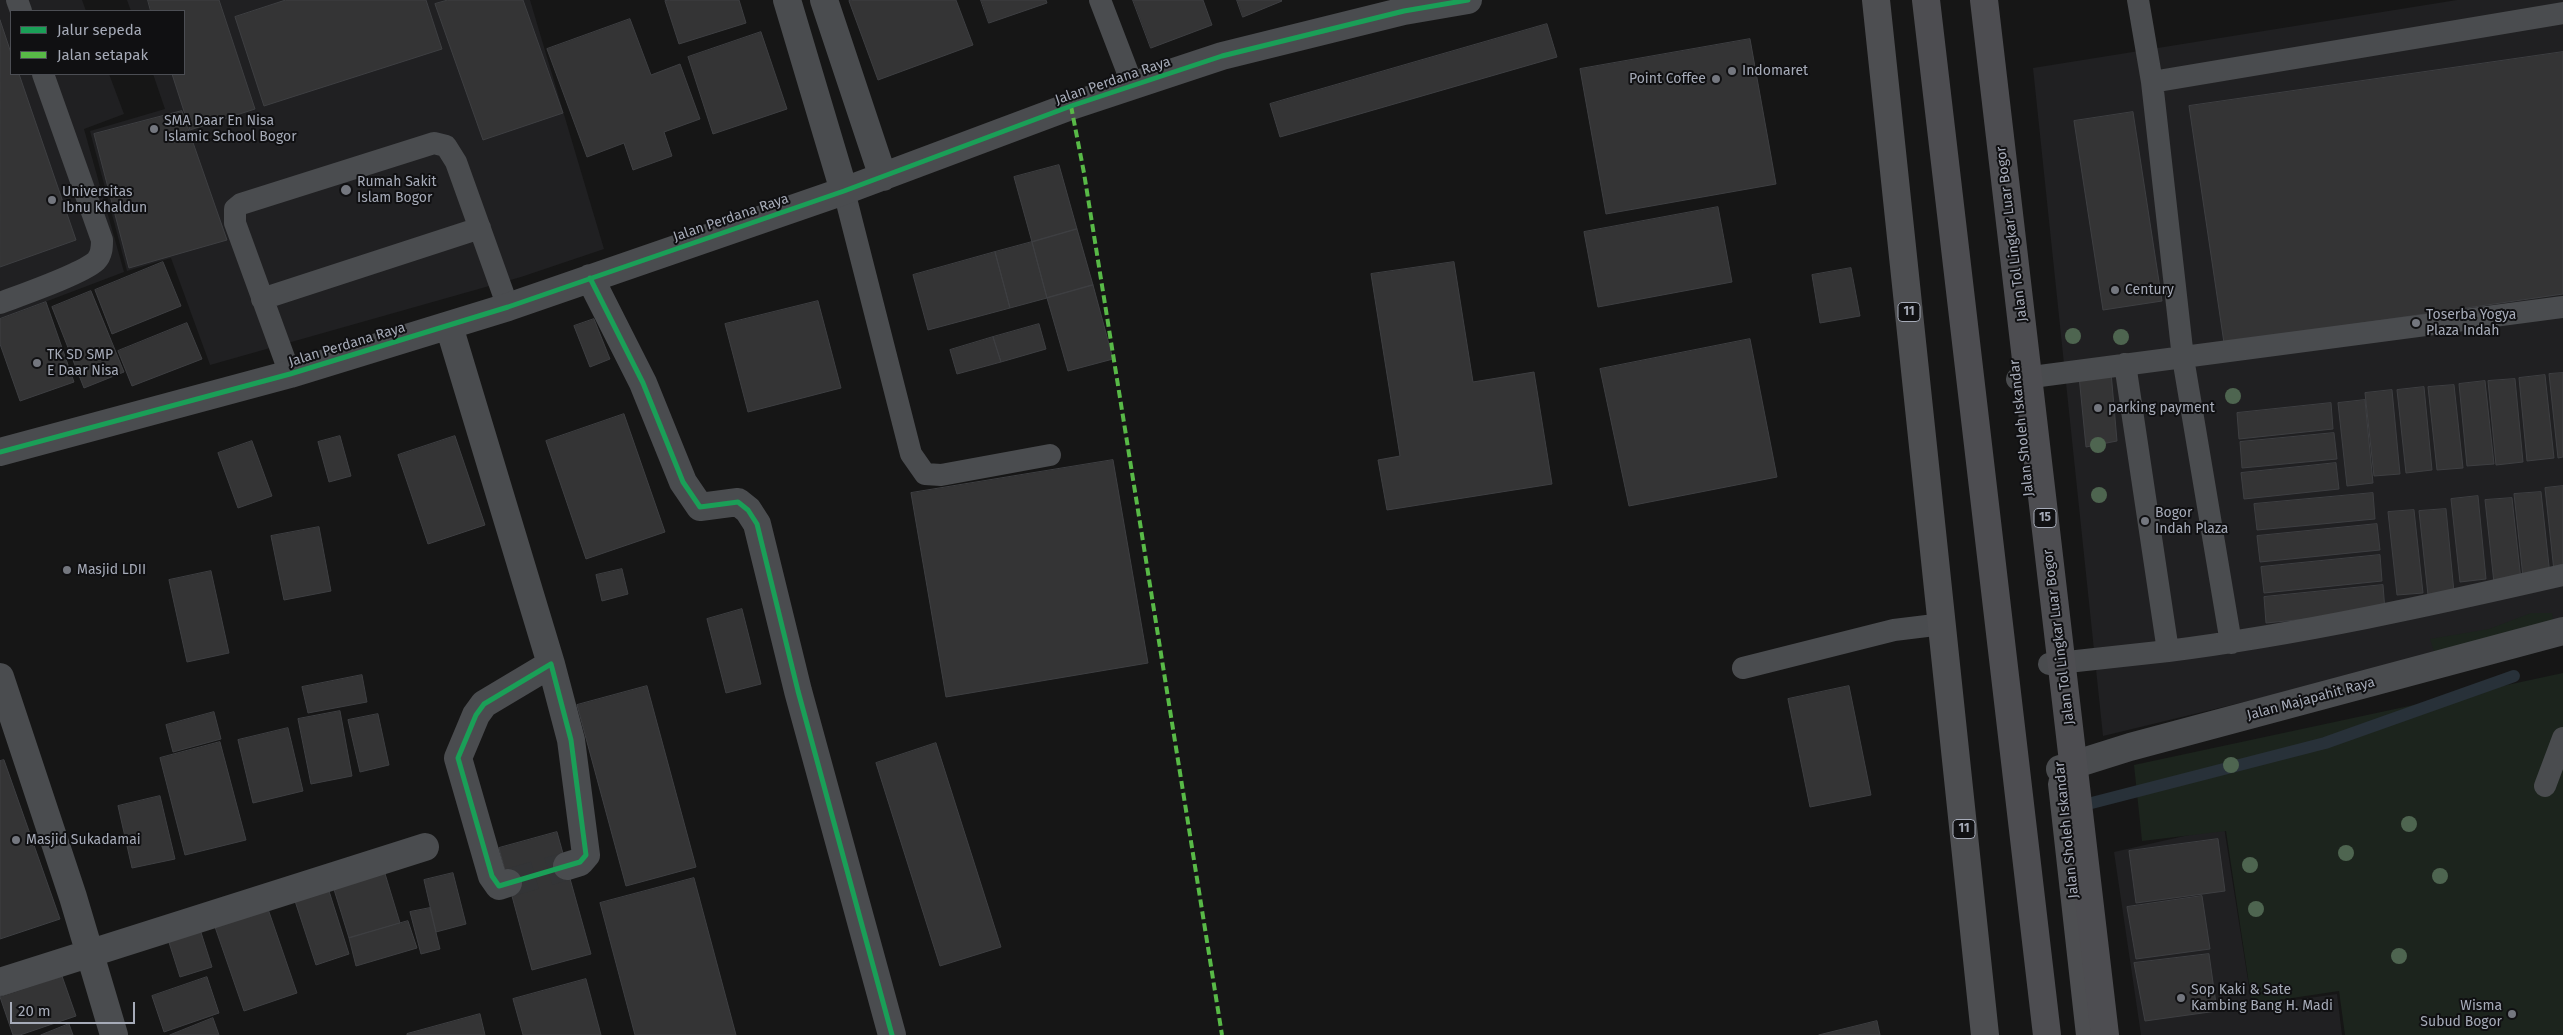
<!DOCTYPE html>
<html>
<head>
<meta charset="utf-8">
<style>
	body { margin:0 }
	#map { position:relative; width:2563px; height:1035px; overflow:hidden; background:#161616; font-family:"Fira Sans",sans-serif }
	canvas { display:block }
	.legend { position:absolute; left:10px; top:10px; width:175px; height:65px; box-sizing:border-box; background:#101012; border:1px solid #4c4e54; margin:0; padding:6px 9px; list-style:none; font-size:15px; color:#a6abb8 }
	.legend li { display:flex; align-items:center; gap:10px; height:25px }
	.legend b { width:25px; border:1px solid #4c4e54 }
	.scale { position:absolute; left:10px; top:1002px; width:125px; height:22px; box-sizing:border-box; border:2px solid #a6abb8; border-top:0; padding-left:6px; font-size:15px; line-height:18px; white-space:nowrap; color:#a6abb8; -webkit-text-stroke:4px #101012; paint-order:stroke }
</style>
</head>
<body>
<div id="map">
<canvas width="2563" height="1035"></canvas>
<ul class="legend">
<li><b style="height:6px;background:#1a9f57"></b>Jalur sepeda</li>
<li><b style="height:6px;background:#58b947"></b>Jalan setapak</li>
</ul>
<div class="scale">20 m</div>
</div>
<script>
const ctx = document.querySelector('canvas').getContext('2d');
ctx.lineJoin = 'round';
function fill(path, color) { ctx.fillStyle = color; ctx.fill(path, 'evenodd'); }
function trace(path, color, width, dash) { ctx.strokeStyle = color; ctx.lineWidth = width; ctx.lineCap = dash ? 'butt' : 'round'; ctx.setLineDash(dash || []); ctx.stroke(path); }
function write(font, color, halo, rows, align = 'center') {
  ctx.font = font + ' "Fira Sans",sans-serif'; ctx.lineWidth = 4; ctx.setLineDash([]); ctx.textBaseline = 'middle'; ctx.strokeStyle = halo; ctx.fillStyle = color; for (const [text, x, y, turn = 0] of rows) {
    ctx.save(); ctx.translate(x, y); ctx.rotate((+turn || 0) * Math.PI / 180); ctx.textAlign = isNaN(turn) ? turn : align; if (halo) ctx.strokeText(text, 0, 0); ctx.fillText(text, 0, 0); ctx.restore();
  }
}
fill(new Path2D(`
	M0,0h82l4,11h-75v63h98l15,40 -40,15 40,143 -124,47z
	M127,0h403l74,249 -83,28 -311,88 -39,-107 -44,13 -37,-140 75,-22 -12,-35h31v-63h-53z
	M2457,0h106v625l-460,111 -70,-668z
	M2224,827l28,179 85,-12 5,41h-201l-27,-183z`), '#202022');
fill(new Path2D(`
	M2531,613h21l3,23 -116,31 -9,-28 59,-10z
	M2563,673v362h-218l-6,-44 -87,13 -26,-173 -84,10 -8,-76z`), '#1c241d');
trace(new Path2D(`
	M2076,807l249,-64 189,-67`), '#283139', 12);
const building = new Path2D(`
	M148,0h71l36,109 -65,21 -18,-56h12v-63h-33z
	M286,0h140l16,49 -178,57 -29,-89z
	M448,0h75l40,113 -80,27 -48,-136z
	M670,0h69l7,23 -67,21 -14,-43z
	M852,0h104l17,45 -95,35 -29,-79z
	M981,0h65l1,3 -58,20z
	M1133,0h70l9,25 -61,23z
	M1237,0h44l1,1 -39,16z
	M630,19l21,56 29,-11 20,55 -36,13 8,24 -39,14 -9,-27 -37,14 -40,-108z
	M0,20l11,33v21h8l57,166 -76,27z
	M1547,24l10,33 -277,80 -10,-33z
	M761,32l26,77 -74,25 -25,-77z
	M1750,39l26,145 -170,30 -26,-145z
	M2563,52v242l-339,49 -35,-237z
	M182,111l45,129 -98,28 -35,-134z
	M2133,112l29,189 -59,9 -29,-189z
	M1059,165l18,64 -45,13 -18,-65z
	M1718,207l14,75 -134,25 -14,-75z
	M1077,229l16,56 -46,13 -15,-56z
	M1032,242l15,56 -37,10 -15,-56z
	M995,252l15,56 -82,22 -15,-55z
	M163,262l18,44 -69,28 -17,-44z
	M1454,262l19,120 61,-10 18,112 -165,26 -9,-50 22,-4 -29,-182z
	M1851,268l9,48 -40,7 -8,-48z
	M1093,285l20,74 -45,12 -21,-73z
	M91,291l33,81 -40,16 -32,-81z
	M818,301l23,87 -93,24 -23,-88z
	M46,302l28,80 -54,19 -20,-57v-25z
	M594,319l16,40 -20,8 -16,-41z
	M187,323l15,36 -70,27 -14,-35z
	M1039,324l7,25 -45,13 -8,-25z
	M993,337l8,25 -44,12 -7,-24z
	M1750,339l27,138 -148,29 -29,-137z
	M2111,372l6,69 -31,6 -7,-71z
	M2563,373v84l-5,1 -9,-84z
	M2545,375l9,83 -27,3 -8,-83z
	M2515,379l8,83 -27,3 -8,-84z
	M2485,381l9,83 -27,2 -8,-82z
	M2454,385l9,83 -26,2 -9,-83z
	M2424,387l8,83 -26,3 -9,-83z
	M2392,390l8,84 -26,2 -9,-83z
	M2365,400l8,83 -26,3 -9,-83z
	M2331,403l2,26 -94,10 -2,-26z
	M624,414l41,118 -79,27 -40,-118z
	M2334,433l3,26 -95,9 -2,-26z
	M340,436l11,40 -22,6 -11,-40z
	M455,436l30,89 -57,19 -30,-89z
	M252,441l20,55 -34,12 -20,-55z
	M1113,460l35,203 -202,34 -35,-204z
	M2336,463l3,26 -95,10 -3,-26z
	M2563,486v85h-9l-9,-83z
	M2541,492l9,83 -27,2 -9,-83z
	M2373,493l2,26 -118,11 -3,-26z
	M2478,496l8,83 -26,3 -9,-83z
	M2512,498l9,82 -27,3 -9,-83z
	M2446,509l8,83 -26,3 -9,-84z
	M2414,510l9,83 -26,2 -9,-83z
	M2377,524l3,26 -120,12 -3,-26z
	M319,527l12,64 -47,9 -13,-64z
	M2380,555l2,26 -118,12 -3,-26z
	M622,569l6,25 -26,7 -6,-26z
	M211,571l18,82 -42,9 -18,-82z
	M2383,585l2,26 -119,12 -2,-26z
	M742,609l19,75 -35,9 -19,-74z
	M362,675l5,27 -59,11 -6,-26z
	M647,686l49,181 -70,19 -49,-181z
	M1849,686l22,109 -61,12 -22,-108z
	M340,711l12,65 -41,8 -13,-65z
	M214,712l7,27 -48,13 -7,-27z
	M378,714l11,51 -29,7 -12,-52z
	M288,728l15,63 -50,12 -15,-63z
	M220,742l26,98 -61,15 -25,-97z
	M936,743l65,204 -61,19 -64,-203z
	M4,760l56,159 -60,20v-178z
	M160,796l15,63 -43,9 -14,-62z
	M557,832l34,122 -59,16 -33,-122z
	M2218,839l7,52 -89,12 -7,-52z
	M383,867l17,56 -51,15 -17,-55z
	M453,873l13,51 -30,8 -12,-52z
	M694,878l42,157h-101l-35,-132z
	M329,891l20,63 -33,11 -21,-64z
	M2202,896l8,53 -74,10 -9,-52z
	M267,906l30,87 -53,18 -30,-87z
	M430,908l10,41 -19,5 -11,-42z
	M408,921l9,27 -61,18 -7,-28z
	M198,923l14,44 -32,10 -14,-44z
	M2209,954l8,57 -72,10 -11,-58z
	M62,976l14,40 -56,19h-7l-13,-38z
	M207,977l12,36 -55,19 -12,-36z
	M586,979l15,56h-78l-10,-36z
	M480,1014l5,21h-78v-1z
	M213,1018l6,17h-49z
	M1877,1021l3,14h-61z
	M69,1024l4,11h-32z`);
fill(building, '#343435');
trace(building, '#3e3f42', 1);
trace(new Path2D(`
	M508,883l59,-17`), '#333436', 28, [28, 14]);
trace(new Path2D(`
	M17,0l4,11
	M1100,0l33,86
	M2138,0l14,82 31,276 48,285
	M2152,82l411,-69
	M844,191l67,263 14,20 16,1 109,-20
	M262,299l218,-71
	M0,303c21,-8 82,-29 96,-42 6,-6 6,-14 6,-21l-59,-166
	M2125,364l43,287c133,-17 264,-46 395,-76
	M290,374l-55,-151v-14l6,-5 193,-61 12,3 10,16 52,145
	M2017,379l546,-72
	M2049,664l119,-13
	M1743,668l151,-38 49,-6
	M2545,786l18,-48`), '#4a4c4f', 22);
trace(new Path2D(`
	M787,0l57,191
	M824,0l59,177
	M590,278l53,105 40,99 17,25 38,-5 10,8 9,14 41,167 94,344
	M449,326l102,338
	M0,452l290,-78 218,-67 336,-116 227,-85 151,-50 182,-45 64,-11
	M0,677l73,220 41,138
	M2060,769l70,-22 433,-116
	M508,883l-9,3 -7,-10 -34,-118 18,-43 8,-11 67,-40 20,76 15,115 -6,7 -13,4
	M0,982l425,-135`), '#4a4c4f', 28);
trace(new Path2D(`
	M1876,0l109,1035
	M2062,784l28,251`), '#4d4e51', 28);
trace(new Path2D(`
	M1926,0l121,1035`), '#4d4d51', 28);
trace(new Path2D(`
	M1984,0l121,1035`), '#4d4d51', 28);
trace(new Path2D(`
	M1071,106l13,67 138,862`), '#58b947', 4, [8, 4]);
trace(new Path2D(`
	M590,278l53,105 40,99 17,25 38,-5 10,8 9,14 41,167 94,344
	M0,452l290,-78 218,-67 336,-116 227,-85 151,-50 182,-45 64,-11
	M551,664l20,76 15,115 -6,7 -81,24 -7,-10 -34,-118 18,-43 8,-11z`), '#1a9f57', 5);
ctx.fillStyle = '#4e6550';
for (const [x, y] of [
	[2073,336],
	[2121,337],
	[2233,396],
	[2098,445],
	[2099,495],
	[2231,765],
	[2409,824],
	[2346,853],
	[2250,865],
	[2440,876],
	[2256,909],
	[2399,956]
]) { ctx.beginPath(); ctx.arc(x, y, 8, 0, 2 * Math.PI); ctx.fill(); }
for (const [x, y, r, color] of [
	[1732,71,5,"#74777f"],
	[1716,79,5,"#74777f"],
	[154,129,5,"#74777f"],
	[346,190,6,"#74777f"],
	[52,200,5,"#74777f"],
	[2115,290,5,"#74777f"],
	[2416,323,5,"#74777f"],
	[37,363,5,"#74777f"],
	[2098,408,5,"#74777f"],
	[2145,521,5,"#74777f"],
	[67,570,5,"#74777f"],
	[16,840,5,"#74777f"],
	[2181,998,5,"#74777f"],
	[2512,1014,5,"#74777f"]
]) { const dot = new Path2D(); dot.arc(x, y, r, 0, 2 * Math.PI); ctx.fillStyle = color; ctx.fill(dot); trace(dot, '#101012', 2); }
for (const [x, y, w] of [
	[1909,312,22],
	[2045,518,22],
	[1964,829,22]
]) { const box = new Path2D(); box.roundRect(x - w / 2, y - 9.5, w, 19, 4); ctx.fillStyle = '#101012'; ctx.fill(box); trace(box, '#a6abb8', 1); }
write('bold 12px', '#a6abb8', null, [
	["11",1909,312],
	["15",2045,518],
	["11",1964,829]
]);
write('14px', '#a6abb8', '#101012', [
	["Indomaret",1742,71],
	["Point Coffee",1706,79,"right"],
	["SMA Daar En Nisa",164,121],
	["Islamic School Bogor",164,137],
	["Rumah Sakit",357,182],
	["Islam Bogor",357,198],
	["Universitas",62,192],
	["Ibnu Khaldun",62,208],
	["Century",2125,290],
	["Toserba Yogya",2426,315],
	["Plaza Indah",2426,331],
	["TK SD SMP",47,355],
	["E Daar Nisa",47,371],
	["parking payment",2108,408],
	["Bogor",2155,513],
	["Indah Plaza",2155,529],
	["Masjid LDII",77,570],
	["Masjid Sukadamai",26,840],
	["Sop Kaki & Sate",2191,990],
	["Kambing Bang H. Madi",2191,1006],
	["Wisma",2502,1006,"right"],
	["Subud Bogor",2502,1022,"right"]
], 'left');
write('14px', '#a6abb8', '#101012', [
	["Jalan Perdana Raya",1113,81,-19],
	["Jalan Perdana Raya",731,218,-19],
	["Jalan Tol Lingkar Luar Bogor",2012,234,-97],
	["Jalan Perdana Raya",347,345,-17],
	["Jalan Sholeh Iskandar",2022,428,-96],
	["Jalan Tol Lingkar Luar Bogor",2059,637,-97],
	["Jalan Majapahit Raya",2311,699,-15],
	["Jalan Sholeh Iskandar",2067,830,-96]
]);
</script>
</body>
</html>
